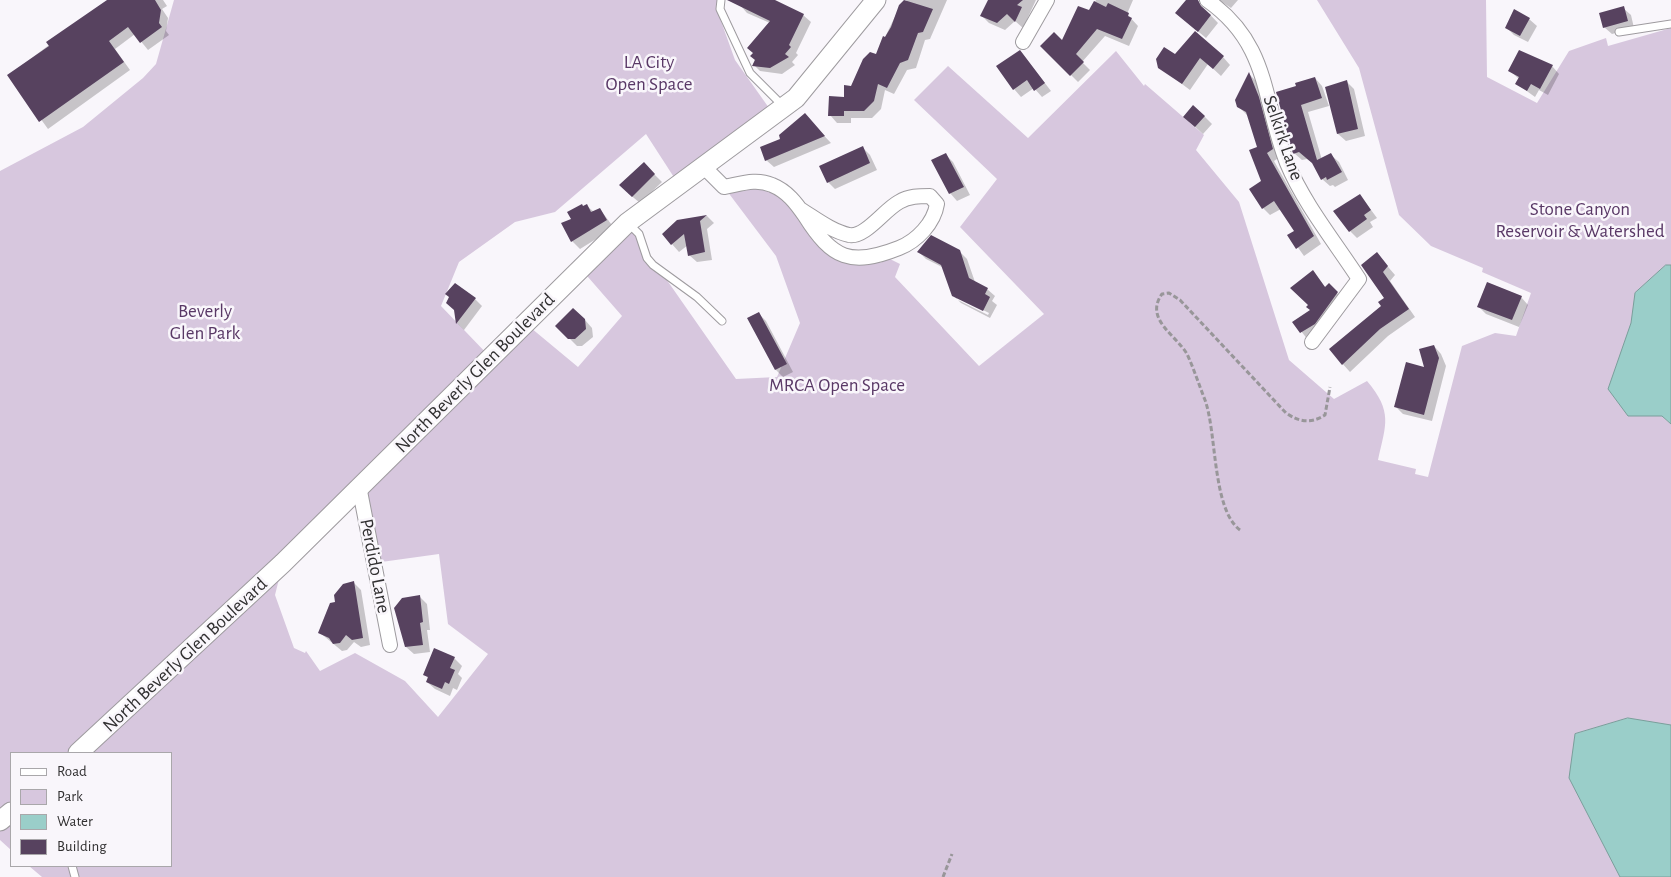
<!DOCTYPE html>
<html>
<head>
<meta charset="utf-8">
<style>
	body { margin:0 }
	#map { position:relative; width:1671px; height:877px; overflow:hidden; background:#f9f6fb; font-family:"Alegreya Sans",sans-serif }
	canvas { display:block }
	.legend { position:absolute; left:10px; top:752px; width:162px; height:115px; box-sizing:border-box; background:#f9f6fb; border:1px solid #a9a7aa; margin:0; padding:6px 9px; list-style:none; font-size:15px; color:#313031 }
	.legend li { display:flex; align-items:center; gap:10px; height:25px }
	.legend b { width:25px; border:1px solid #a9a7aa }
</style>
</head>
<body>
<div id="map">
<canvas width="1671" height="877"></canvas>
<ul class="legend">
<li><b style="height:6px;background:#fff"></b>Road</li>
<li><b style="height:14px;background:#d7c7de"></b>Park</li>
<li><b style="height:14px;background:#9acec9"></b>Water</li>
<li><b style="height:14px;background:#57425f"></b>Building</li>
</ul>
</div>
<script>
const ctx = document.querySelector('canvas').getContext('2d');
ctx.lineJoin = 'round';
function fill(path, color) { ctx.fillStyle = color; ctx.fill(path, 'evenodd'); }
function trace(path, color, width, dash) { ctx.strokeStyle = color; ctx.lineWidth = width; ctx.lineCap = dash ? 'butt' : 'round'; ctx.setLineDash(dash || []); ctx.stroke(path); }
function write(font, color, halo, rows, align = 'center') {
  ctx.font = font + ' "Alegreya Sans",sans-serif'; ctx.lineWidth = 5; ctx.setLineDash([]); ctx.textBaseline = 'middle'; ctx.strokeStyle = halo; ctx.fillStyle = color; for (const [text, x, y, turn = 0] of rows) {
    ctx.save(); ctx.translate(x, y); ctx.rotate((+turn || 0) * Math.PI / 180); ctx.textAlign = isNaN(turn) ? turn : align; if (halo) ctx.strokeText(text, 0, 0); ctx.fillText(text, 0, 0); ctx.restore();
  }
}
fill(new Path2D(`
	M174,0h547l-4,10 18,50 39,55 -95,70 -33,-51 -91,78 -40,10 -56,40 -18,44 49,51 35,-34 53,44 44,-51 -41,-47 46,-46 109,156 41,-2 23,-54 -24,-67 -52,-69 50,-2 59,65 43,7 5,6 3,-7 16,8 -5,13 84,89 65,-52 -84,-87 37,-48 -83,-79 34,-34 80,72 88,-87 28,35 1,-2 59,51 -8,15 43,52 50,158 45,39 33,-18c26,31 19,43 11,79l38,9 -1,5 13,3 34,-131 33,-13 21,3 15,-43 -49,-21 1,-4 -52,-22 -32,-31 -40,-147 -42,-68h169l1,77 50,26 32,-52 37,-13 2,8 63,-18v390l-9,-2 9,8v306l-43,-12 -8,3 51,156h-1629l-13,-11h142v-113h-160v97l-11,-10v-669l83,-44 60,-49 13,-14zM359,487l15,76 65,-9 9,70 40,30 -50,63 -33,-36 -50,-28 -35,18 -14,-20 -1,2 -11,-5 -19,-53 8,-32z`), '#d7c7de');
const water = new Path2D(`
	M1666,265h5v159l-9,-8h-34l-20,-27 23,-66 4,-30z
	M1628,718l43,7v152h-51l-51,-99 6,-44z`);
fill(water, '#9acec9');
trace(water, '#7a9f9b', 1);
fill(new Path2D(`
	M109,0h54l4,6 -5,3 6,9 -2,13 3,4 -21,15 -13,-16 -20,15 15,21 -82,59 -39,-54z
	M742,0h30l31,15 8,7 -15,31 2,2 -6,7 3,3 -13,9 -22,-3 -7,-7 17,-41 -23,-10 -7,-8z
	M907,0h40l-17,39 -5,1 -9,28 -9,2 -13,24 -9,-4 -4,19 -9,9h-21v5h-14l-7,-8 15,-17 31,-42 24,-50z
	M989,0h47l-13,28 -8,-7 -10,9 -16,-7 -7,-7z
	M1096,0h37l-6,14 11,12 -9,20 -24,-10 -23,26 8,8 -12,12 -36,-36 20,-4 28,-31z
	M1188,0l11,3 19,20 -12,15 -30,-25z
	M1219,0h19l-7,8z
	M1623,8l8,7 3,13 -22,6 -8,-7z
	M1529,19l8,7 -9,16 -14,-7 -7,-7z
	M1021,52l30,39 -9,6 -8,-9 -13,9 -7,-8z
	M1175,56l48,1 7,8 -9,11 -13,-12 -18,26 -31,-23z
	M1552,66l7,8 -11,21 -9,-5 -4,7 -18,-13 2,-5 -10,-9z
	M1250,75l6,6 24,76 -6,4 47,83 -17,12 -15,-21 7,-4 -15,-22 -11,6 -7,-7 -4,-61 -11,-31 -10,-10z
	M1315,78l7,8 7,20 -21,6 14,48 9,-5 8,7 9,18 -13,7 -2,-2 -3,1 -8,-7 -8,-15 -7,-5 -5,1 -8,-7 4,-66z
	M1347,82l7,7 11,47 -19,5 -8,-7z
	M1204,116l8,8 -9,10 -11,-10z
	M812,123l19,20 -57,24 -8,-7 16,-20z
	M862,147l8,8 7,15 -42,19 -7,-7z
	M946,155l7,7 17,33 -13,6 -7,-8z
	M651,171l11,11 -22,21 -12,-10z
	M1360,195l17,23 -7,4 3,5 -16,11 -7,-7z
	M587,206l7,6 6,-3 14,19 -34,21 -8,-8v-22z
	M707,216l7,7 -7,6 5,31 -15,2 -8,-7 -1,-10 -9,7 -16,-18 15,-12z
	M959,251l8,8 8,23 12,7 8,7 -3,5 5,4 -7,13 -29,-15 -3,-3 30,15 1,-2 -32,-16v2l-4,-4 -9,-27 -18,-9 -7,-7z
	M1377,254l18,21 -5,6 25,36 -27,19 -38,36 -20,-22 52,-44 4,-8z
	M1312,272l14,16 3,-3 16,16 -37,39 -14,-18 18,-11z
	M1521,297l7,8 -9,22 -33,-13 -7,-7z
	M475,299l7,7 -18,24 -7,-7 -2,-12z
	M758,313l8,8 27,51 -10,5 -7,-7z
	M585,320l7,8 1,9 -11,9h-5l-20,-20z
	M1434,346l7,8 5,12 -14,55 -29,-7 -7,-7 30,-38z
	M354,583l7,7 9,55 -9,2 -7,-5 -7,8 -5,1 -23,-19 18,-29z
	M420,597l7,7 3,26h-3l3,22 -16,2 -8,-7z
	M454,658l8,8 -4,8 4,4 -5,12 -4,-2 -3,8 -15,-7 -8,-7 2,-3 -5,-5z`), '#0003');
fill(new Path2D(`
	M107,0h48l6,10 -2,13 3,4 -22,16 -12,-16 -19,14 15,21 -85,60 -32,-47 42,-29 -3,-4z
	M727,0h48l29,14 -15,31 2,2 -6,7 4,3 -19,11 -18,-2 3,-6 -5,-4 3,-3 -6,-5 23,-27z
	M904,0l29,9 -10,23 -5,1 -10,27 -8,3 -13,25 -9,-4 -4,17 -10,10h-20v5h-16l1,-20 15,1v-12l7,1 12,-27 7,-7 6,2 7,-18 2,1 6,-10 8,-22z
	M988,0h35l-6,5 5,2 -7,15 -8,-8 -10,9 -17,-7z
	M1186,0h12l3,6 10,9 -13,17 -23,-19z
	M1094,1l12,6 2,-4 21,10 -1,3 4,2 -10,21 -25,-10 -21,25 8,8 -14,14 -30,-30 14,-14 8,8 16,-34 11,4z
	M1624,6l4,15 -25,7 -4,-15z
	M1514,9l16,9 -10,18 -15,-8z
	M1195,31l29,25 -11,13 -13,-11 -18,26 -24,-16 -2,-9 8,-12 11,7z
	M1020,50l25,33 -11,8 -7,-11 -14,10 -17,-24z
	M1519,50l34,15 -13,24 -9,-5 -4,7 -12,-7 4,-7 -11,-6z
	M1249,72l10,25 14,52 -6,4 47,83 -18,13 -9,-14 7,-4 -20,-30 -12,8 -13,-20 12,-8 -12,-31 8,-3 -11,-35 -9,-5 -2,-7z
	M1315,77l7,21 -21,7 16,55 14,-7 11,19 -15,8 -1,-3 -5,3 -9,-17 -13,-11 -6,2 -17,-62 20,-6 -1,-3z
	M1347,80l11,49 -21,5 -12,-47z
	M1193,105l12,11 -10,11 -12,-10z
	M805,113l20,23 -60,25 -5,-14 20,-8 -1,-4z
	M863,146l7,17 -43,20 -8,-17z
	M946,153l18,34 -15,7 -18,-34z
	M644,162l11,12 -23,23 -13,-12z
	M1360,194l11,16 -7,5 3,4 -18,13 -16,-21z
	M582,204l1,2 4,-2 4,8 9,-4 7,12 -36,22 -10,-19 10,-4 -4,-7z
	M707,215l-7,6 5,31 -17,4 -4,-22 -13,11 -9,-11 15,-14z
	M931,235l29,15 9,28 19,10 -3,6 5,3 -7,14 -31,-15 -11,-31 -24,-13z
	M1377,252l11,14 -5,6 26,37 -29,20 -38,36 -13,-16 52,-43 -3,-4 6,-4 -23,-33z
	M1313,270l12,17 4,-4 9,9 -23,32 -15,9 -8,-11 18,-12 -4,-3 2,-2 -18,-17z
	M1487,282l35,14 -10,24 -35,-13z
	M455,283l21,15 -20,26 -2,-14 -8,-7 3,-6 -4,-3z
	M573,308l12,11 1,10 -11,10h-7l-13,-13z
	M759,312l28,52 -12,6 -28,-52z
	M1434,345l5,13 -15,57 -30,-8 12,-45 18,5 -5,-18z
	M354,581l9,57 -11,2 -6,-5 -6,8 -7,1 -4,-6 -11,-5 12,-30 5,-1 -1,-7 9,-11z
	M420,595l3,27 -3,1 3,22 -18,2 -11,-39 8,-10z
	M434,648l21,9 -5,11 5,2 -6,14 -4,-2 -3,7 -16,-7 2,-5 -5,-2z`), '#57425f');
const lane = new Path2D(`
	M721,0l-1,9 30,64 34,34
	M1619,32l52,-8
	M628,223l11,11 8,24 6,7 44,32 25,24
	M72,866l3,11`);
const street = new Path2D(`
	M1207,0c63,44 55,99 80,163 17,41 48,79 72,116l-47,63
	M1023,42l24,-42
	M704,167l20,20c17,-3 32,-9 48,-2 15,6 24,18 33,31 27,43 46,51 94,32 18,-7 35,-25 38,-44l-7,-8c-11,0 -21,0 -31,6 -15,8 -34,36 -50,33 -18,-4 -34,-17 -49,-26
	M359,486l31,159`);
const secondary = new Path2D(`
	M78,753l205,-190 344,-340 169,-125 80,-98
	M0,821l11,-9`);
trace(lane, '#9e9b9f', 9);
trace(street, '#9e9b9f', 16);
trace(secondary, '#9e9b9f', 21);
trace(new Path2D(`
	M1240,530c-28,-21 -23,-97 -35,-130 -6,-15 -11,-31 -18,-46 -11,-19 -43,-35 -25,-60l7,-1 11,7 106,113c13,9 25,11 39,2l5,-28
	M943,877l9,-23`), '#989699', 3, [5, 2.5]);
trace(lane, '#fff', 7);
trace(street, '#fff', 14);
trace(secondary, '#fff', 19);
write('19px', '#593866', '#f9f6fb', [
	["LA City",649,62],
	["Open Space",649,84],
	["Stone Canyon",1580,209],
	["Reservoir & Watershed",1580,231],
	["Beverly",205,311],
	["Glen Park",205,333],
	["MRCA Open Space",837,385]
]);
write('19px', '#313031', '#f9f6fb', [
	["Selkirk Lane",1283,138,71],
	["North Beverly Glen Boulevard",475,373,-45],
	["Perdido Lane",375,566,79],
	["North Beverly Glen Boulevard",185,655,-43]
]);
</script>
</body>
</html>
